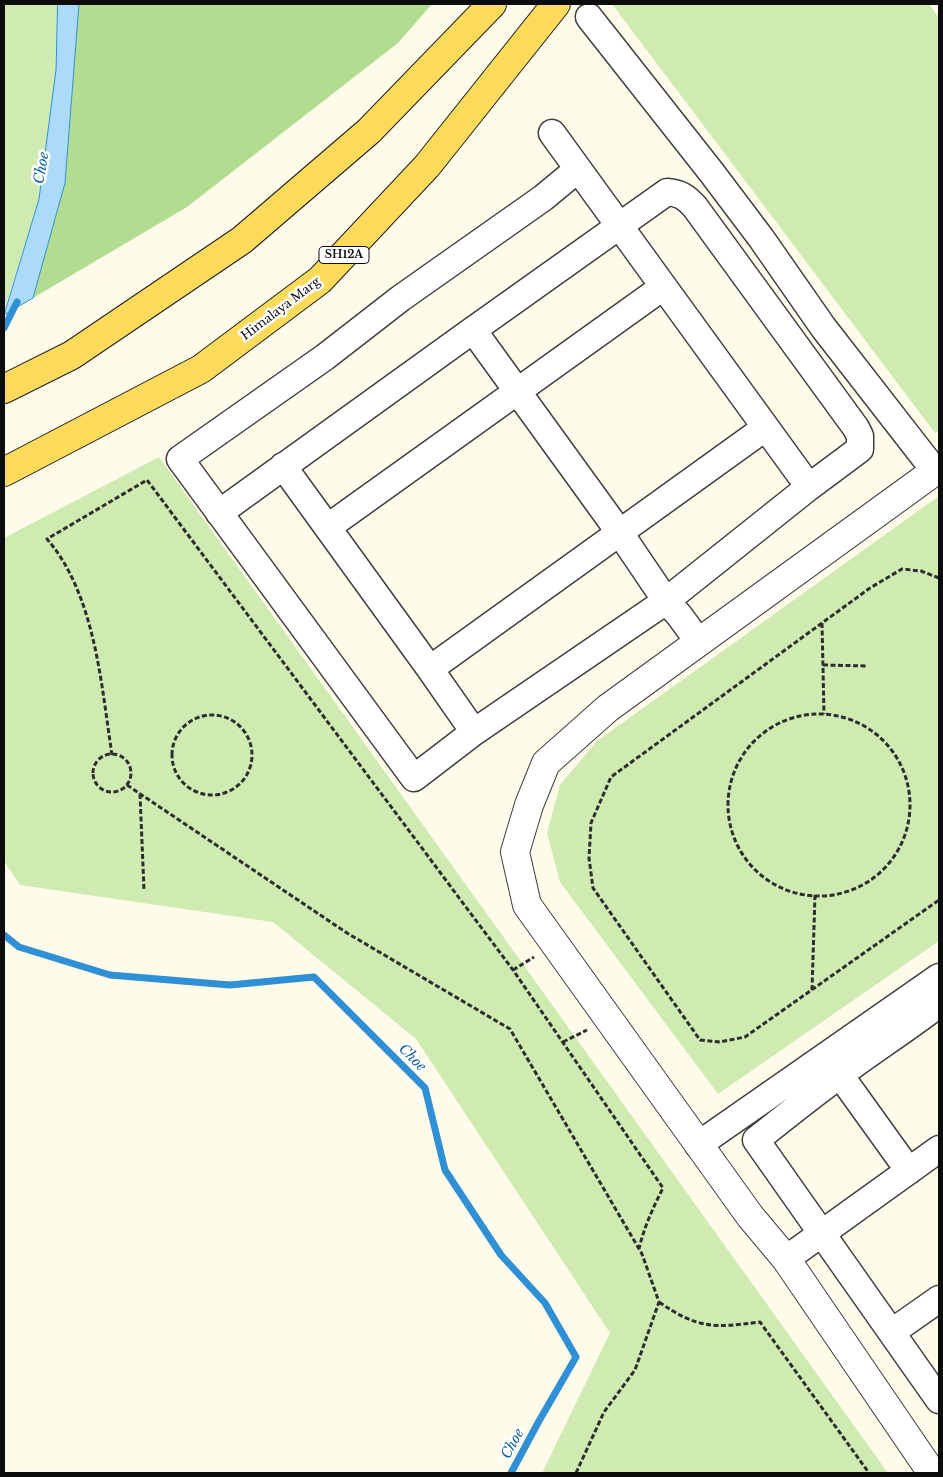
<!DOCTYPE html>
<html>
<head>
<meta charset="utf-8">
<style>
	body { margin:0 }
	#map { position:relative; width:943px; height:1477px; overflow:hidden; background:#fffbeb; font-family:"Libre Baskerville",serif }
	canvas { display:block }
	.frame { position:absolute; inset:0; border:5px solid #0c0c0c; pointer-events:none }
</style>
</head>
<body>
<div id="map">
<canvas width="943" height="1477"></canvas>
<div class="frame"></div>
</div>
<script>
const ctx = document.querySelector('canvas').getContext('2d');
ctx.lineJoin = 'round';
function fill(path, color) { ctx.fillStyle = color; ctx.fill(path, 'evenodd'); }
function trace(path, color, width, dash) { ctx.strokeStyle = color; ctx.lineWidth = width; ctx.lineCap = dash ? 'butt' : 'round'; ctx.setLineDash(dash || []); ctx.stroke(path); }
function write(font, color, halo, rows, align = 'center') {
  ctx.font = font + ' "Libre Baskerville",serif'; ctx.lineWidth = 5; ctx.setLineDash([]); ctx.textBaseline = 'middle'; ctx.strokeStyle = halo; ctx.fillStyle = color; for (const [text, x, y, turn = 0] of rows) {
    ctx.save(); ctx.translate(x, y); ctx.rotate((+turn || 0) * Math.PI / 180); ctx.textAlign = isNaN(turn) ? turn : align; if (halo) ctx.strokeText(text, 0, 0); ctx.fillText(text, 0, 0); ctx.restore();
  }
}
fill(new Path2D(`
	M4,4h54l-2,66 -17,129 -35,112z
	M612,4h317l10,14v412l-4,3z
	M159,457l729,1016h-346l68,-140 -194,-294 -143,-117 -253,-37 -16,-24v-323z
	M939,496v445l-221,153 -158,-212 -13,-49 13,-48 37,-44z`), '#cfebb2');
fill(new Path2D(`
	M79,4h353l-34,39 -211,164 -154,91 32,-115z`), '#b2dd91');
const water = new Path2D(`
	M58,4h21l-14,179 -32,115 -29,17 35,-116 17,-129z`);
fill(water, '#acdbfa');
trace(water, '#2f90d5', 1);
trace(new Path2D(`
	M4,328l13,-26
	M4,935l15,12 91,28 120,10 84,-8 111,111 20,82 56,85 44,48 31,54 -37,64 -28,52`), '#2f90d5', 7);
const minor = new Path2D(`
	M589,17l123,156 49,65 62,89 112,144
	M552,133c86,118 171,236 257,354l-143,114 -192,131 -60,46 -234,-319 145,-102 76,-59 142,-100 35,-29
	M283,466l147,203 44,63
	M219,513l254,-183
	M328,527l335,-240
	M698,641l-19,-26 -13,-14 -46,-68 -147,-203 194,-138c13,1 19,5 28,15l161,221 4,8v13l-51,38
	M430,669l335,-241
	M939,1004c-30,23 -61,43 -91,65 -32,23 -62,47 -92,71l183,260
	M840,1075l69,96
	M698,1145l241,-168
	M786,1259l153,-110
	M892,1332l47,-33`);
const tertiary = new Path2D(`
	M932,1473l-146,-214 -36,-43 -223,-311 -12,-53 14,-47 17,-42 62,-55 331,-240`);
const primary = new Path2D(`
	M4,389l68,-34 170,-115 127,-109 123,-127
	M4,472l197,-103 119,-89 107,-114 129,-162`);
trace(minor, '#3f3f3f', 29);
trace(tertiary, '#3f3f3f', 30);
trace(primary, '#1d1d1d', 30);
trace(new Path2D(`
	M939,578l-18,-7 -19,-2 -32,19 -259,189 -20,46 -2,35 4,30 107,152 20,2 25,-5 194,-137
	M822,623l2,91
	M823,665l45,1
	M728 805a91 91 0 1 1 182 0a91 91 0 1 1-182 0Z
	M172 755a40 40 0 1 1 80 0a40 40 0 1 1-80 0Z
	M93 773a19 19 0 1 1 38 0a19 19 0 1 1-38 0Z
	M112,755c-10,-65 -15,-137 -49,-194 -5,-8 -10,-15 -16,-22l100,-59 366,490 150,218c-10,20 -19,39 -24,61
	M127,785l220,148 163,96 132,225 17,48 -24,68 -31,42 -28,61
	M140,794l4,96
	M513,970l21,-13
	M812,990l3,-95
	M563,1042l24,-12
	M659,1302c39,27 55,26 101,20l109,151`), '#2e2e2e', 3, [5, 2.5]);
trace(minor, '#fff', 26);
trace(tertiary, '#fff', 28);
trace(primary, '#ffda5b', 28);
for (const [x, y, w] of [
	[344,255,50]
]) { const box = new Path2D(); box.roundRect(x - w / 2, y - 8.5, w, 17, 4); ctx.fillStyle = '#fff'; ctx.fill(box); trace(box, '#0c0c0c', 1); }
write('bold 11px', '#0c0c0c', null, [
	["SH12A",344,255]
]);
write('12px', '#0c0c0c', '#fff', [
	["Himalaya Marg",281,309,-37]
]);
write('italic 14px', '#0f60a4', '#fff', [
	["Choe",42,168,-80],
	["Choe",412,1058,45],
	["Choe",513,1444,-61]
]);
</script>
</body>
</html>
